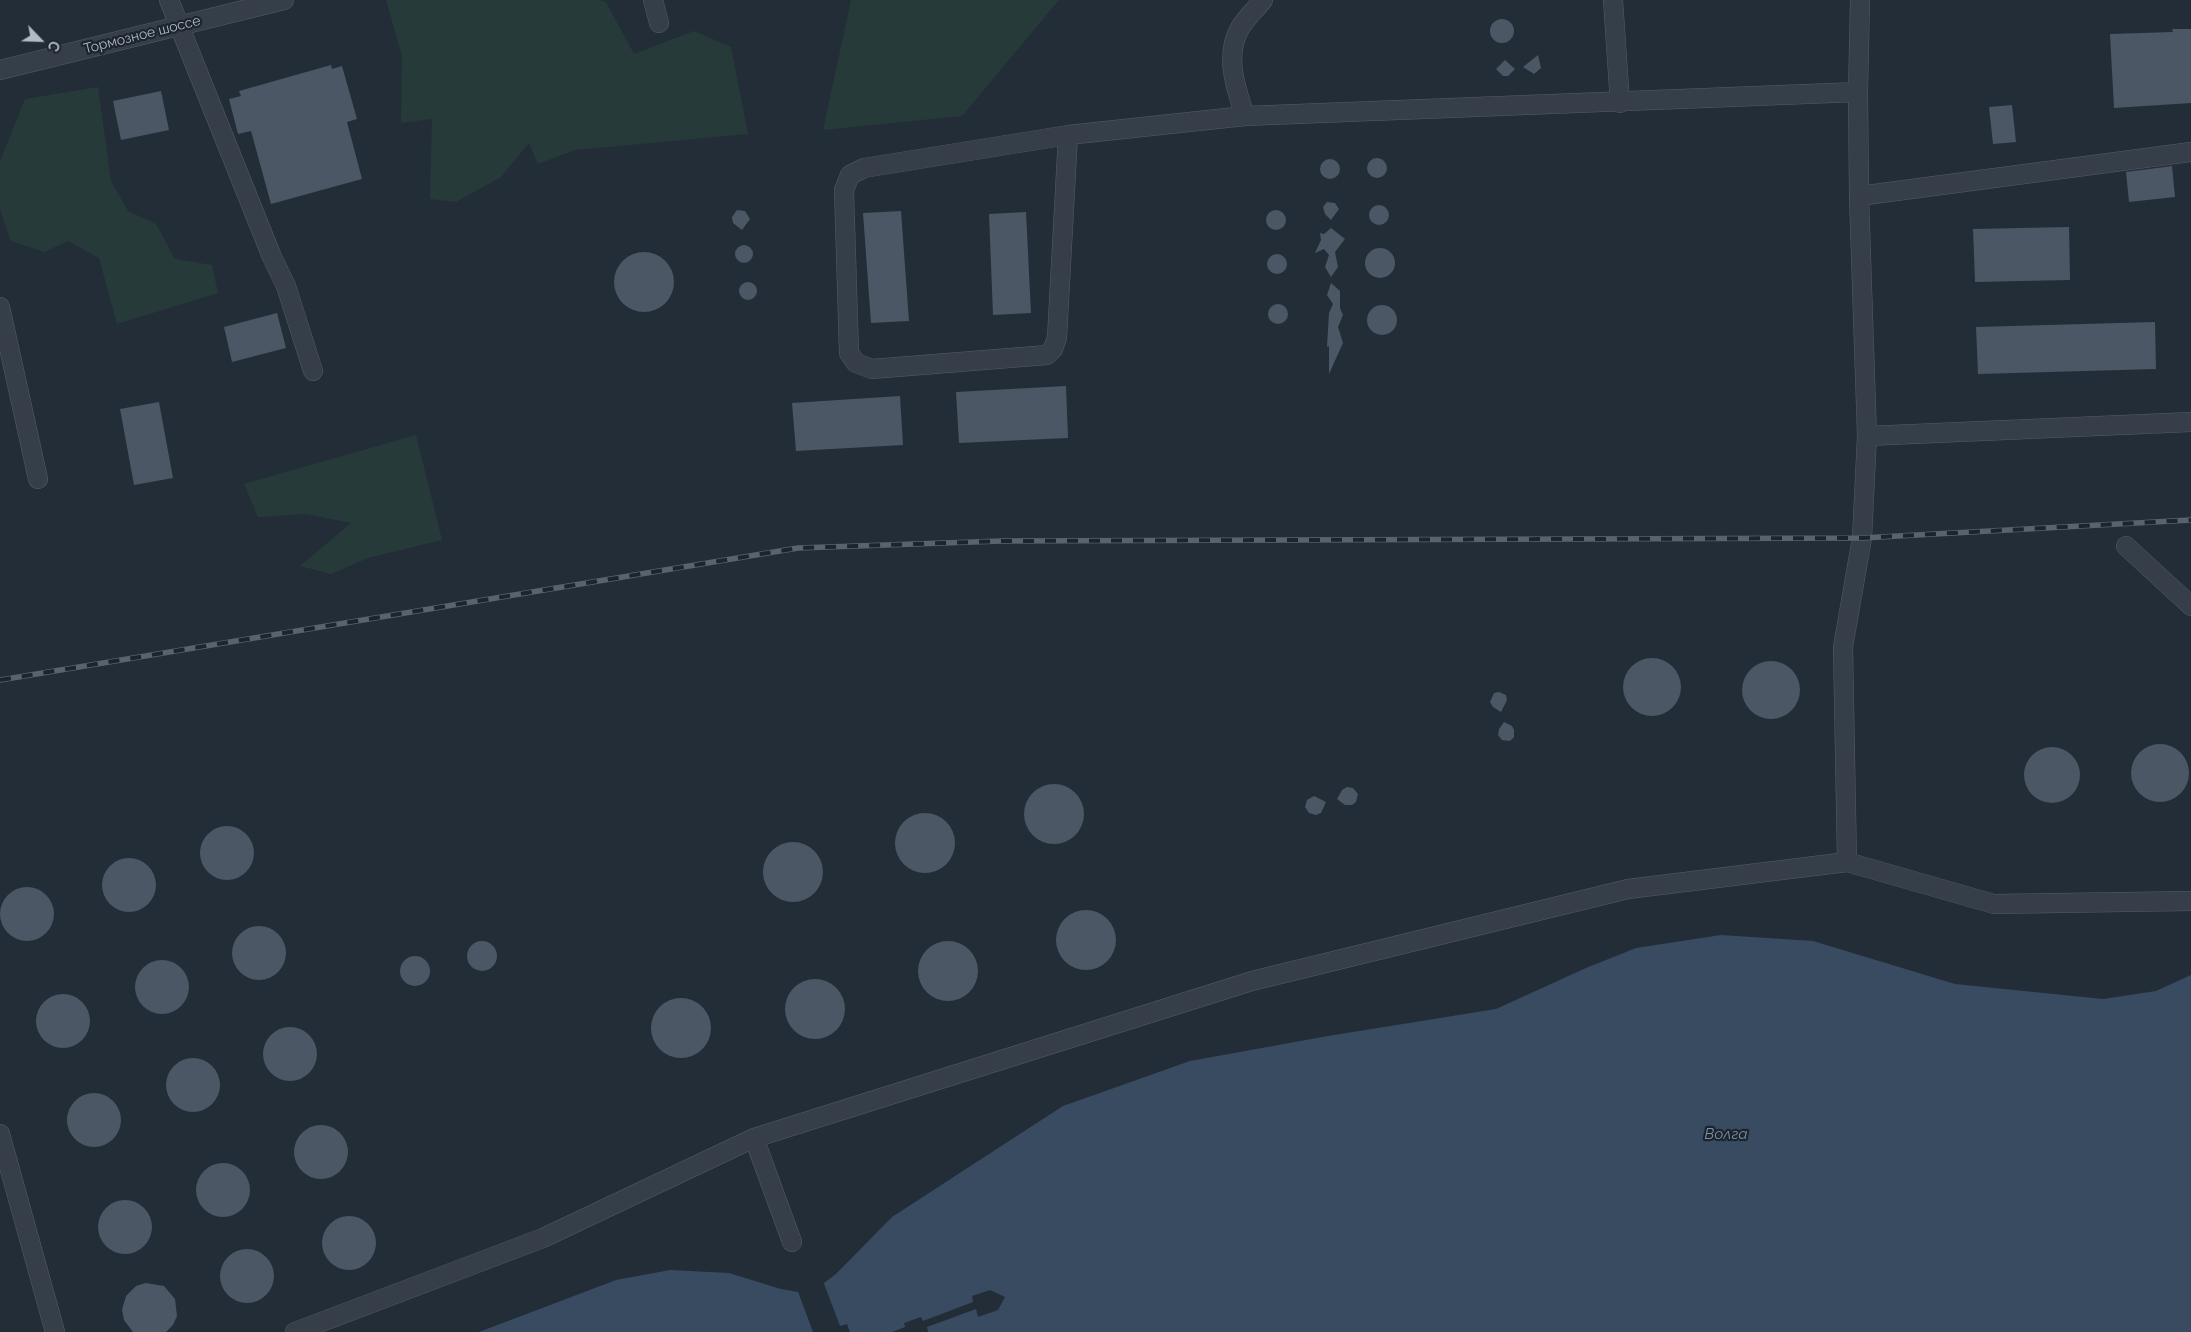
<!DOCTYPE html>
<html>
<head>
<meta charset="utf-8">
<style>
	body { margin:0 }
	#map { position:relative; width:2191px; height:1332px; overflow:hidden; background:#232d38; font-family:Raleway,sans-serif }
	canvas { display:block }
	.north { position:absolute; left:15px; top:15px; width:50px; height:50px; -webkit-text-stroke:4px #1c242d; paint-order:stroke; rotate:114deg; font-size:14px; font-weight:700; line-height:20px; text-align:center; color:#b1bac5 }
	.north::after { content:''; display:block; margin:auto; width:18px; height:22px; background:#b1bac5; clip-path:polygon(50% 0,100% 100%,50% 72%,0 100%) }
</style>
</head>
<body>
<div id="map">
<canvas width="2191" height="1332"></canvas>
<div class="north">С</div>
</div>
<script>
const ctx = document.querySelector('canvas').getContext('2d');
ctx.lineJoin = 'round';
function fill(path, color) { ctx.fillStyle = color; ctx.fill(path, 'evenodd'); }
function trace(path, color, width, dash) { ctx.strokeStyle = color; ctx.lineWidth = width; ctx.lineCap = dash ? 'butt' : 'round'; ctx.setLineDash(dash || []); ctx.stroke(path); }
function write(font, color, halo, rows, align = 'center') {
  ctx.font = font + ' Raleway,sans-serif'; ctx.lineWidth = 4.5; ctx.setLineDash([]); ctx.textBaseline = 'middle'; ctx.strokeStyle = halo; ctx.fillStyle = color; for (const [text, x, y, turn = 0] of rows) {
    ctx.save(); ctx.translate(x, y); ctx.rotate((+turn || 0) * Math.PI / 180); ctx.textAlign = isNaN(turn) ? turn : align; if (halo) ctx.strokeText(text, 0, 0); ctx.fillText(text, 0, 0); ctx.restore();
  }
}
fill(new Path2D(`
	M386,0h211l9,2 28,52 60,-23 37,16 17,87 -173,16 -37,14 -9,-21 -28,34 -45,25 -26,-3 2,-80 -31,4 1,-67z
	M851,0h208l-97,116 -139,14z
	M98,87l13,94 17,30 28,13 19,35 37,6 6,28 -101,31 -18,-66 -31,-17 -24,11 -33,-11 -11,-31v-49l25,-62z
	M416,435l26,105 -74,18 -37,16 -31,-8 51,-43 -45,-9 -48,3 -14,-33z`), '#263a3a');
fill(new Path2D(`
	M1721,935l92,6 142,43 148,15 53,-8 35,-16v357h-1712l137,-52 54,-10 59,3 52,16 17,3 26,-9 12,-9 56,-57 171,-111 127,-45 138,-25 168,-27 90,-41 50,-20z`), '#394b60');
fill(new Path2D(`
	M823,1281l17,45 7,-2 3,8h-37l-16,-43z
	M990,1290l15,7 -7,13 -20,7 -2,-8 -49,18 1,5h-36l13,-5 -1,-4 17,-6 2,4 50,-19 -1,-6z`), '#232d38');
fill(new Path2D(`
	M1490 31a12 12 0 1 1 24 0a12 12 0 1 1-24 0Z
	M2172,29h19v74l-77,5 -4,-74 63,-2z
	M1538,55l3,13 -7,6 -11,-7z
	M1505,60l10,9 -7,7h-5l-7,-7z
	M331,65l1,4 10,-3 15,53 -10,3 15,57 -91,25 -20,-73 -13,3 -9,-35 12,-3 -2,-5z
	M161,91l8,39 -48,10 -8,-39z
	M2012,105l4,37 -23,2 -4,-37z
	M1367 168a10 10 0 1 1 20 0a10 10 0 1 1-20 0Z
	M1320 169a10 10 0 1 1 20 0a10 10 0 1 1-20 0Z
	M2172,166l3,31 -46,5 -3,-30z
	M1327,202l8,1 4,6 -8,11 -6,-6 -2,-7z
	M1369 215a10 10 0 1 1 20 0a10 10 0 1 1-20 0Z
	M1266 220a10 10 0 1 1 20 0a10 10 0 1 1-20 0Z
	M737,210l8,1 5,8 -8,11 -9,-7 -1,-6z
	M901,211l8,110 -38,2 -8,-110z
	M1026,212l5,101 -38,2 -4,-101z
	M2069,227l1,53 -95,2 -2,-53z
	M1331,228l14,11 -10,13 3,15 -7,10 -6,-10 4,-12 -5,-6 -9,4 6,-13 -1,-7 4,1z
	M735 254a9 9 0 1 1 18 0a9 9 0 1 1-18 0Z
	M1365 263a15 15 0 1 1 30 0a15 15 0 1 1-30 0Z
	M614 282a30 30 0 1 1 60 0a30 30 0 1 1-60 0Z
	M1267 264a10 10 0 1 1 20 0a10 10 0 1 1-20 0Z
	M739 291a9 9 0 1 1 18 0a9 9 0 1 1-18 0Z
	M1331,283l9,8v17l3,7 -5,12 5,16 -14,31v-28l-2,1 2,-34 4,-9 -6,-9z
	M1268 314a10 10 0 1 1 20 0a10 10 0 1 1-20 0Z
	M1367 320a15 15 0 1 1 30 0a15 15 0 1 1-30 0Z
	M277,313l9,35 -54,14 -8,-35z
	M2155,322l1,47 -178,5 -2,-47z
	M1066,386l2,52 -109,5 -3,-51z
	M900,396l3,49 -107,6 -4,-48z
	M159,402l14,76 -39,7 -14,-76z
	M1623 687a29 29 0 1 1 58 0a29 29 0 1 1-58 0Z
	M1742 690a29 29 0 1 1 58 0a29 29 0 1 1-58 0Z
	M1499,692l7,3 1,5 -6,12 -8,-5 -3,-5 4,-9z
	M1504,722l8,4 2,4v7l-4,4 -8,-1 -4,-5 1,-6z
	M2131 773a29 29 0 1 1 58 0a29 29 0 1 1-58 0Z
	M2024 775a28 28 0 1 1 56 0a28 28 0 1 1-56 0Z
	M1024 814a30 30 0 1 1 60 0a30 30 0 1 1-60 0Z
	M1347,787l6,1 5,6 -2,8 -4,3h-7l-8,-6 5,-9z
	M1314,796l12,6 -5,11 -5,2 -7,-2 -4,-6 2,-7z
	M895 843a30 30 0 1 1 60 0a30 30 0 1 1-60 0Z
	M200 853a27 27 0 1 1 54 0a27 27 0 1 1-54 0Z
	M763 872a30 30 0 1 1 60 0a30 30 0 1 1-60 0Z
	M102 885a27 27 0 1 1 54 0a27 27 0 1 1-54 0Z
	M0 914a27 27 0 1 1 54 0a27 27 0 1 1-54 0Z
	M1056 940a30 30 0 1 1 60 0a30 30 0 1 1-60 0Z
	M232 953a27 27 0 1 1 54 0a27 27 0 1 1-54 0Z
	M467 956a15 15 0 1 1 30 0a15 15 0 1 1-30 0Z
	M918 971a30 30 0 1 1 60 0a30 30 0 1 1-60 0Z
	M400 971a15 15 0 1 1 30 0a15 15 0 1 1-30 0Z
	M135 987a27 27 0 1 1 54 0a27 27 0 1 1-54 0Z
	M785 1009a30 30 0 1 1 60 0a30 30 0 1 1-60 0Z
	M36 1021a27 27 0 1 1 54 0a27 27 0 1 1-54 0Z
	M651 1028a30 30 0 1 1 60 0a30 30 0 1 1-60 0Z
	M263 1054a27 27 0 1 1 54 0a27 27 0 1 1-54 0Z
	M166 1085a27 27 0 1 1 54 0a27 27 0 1 1-54 0Z
	M67 1120a27 27 0 1 1 54 0a27 27 0 1 1-54 0Z
	M294 1152a27 27 0 1 1 54 0a27 27 0 1 1-54 0Z
	M196 1190a27 27 0 1 1 54 0a27 27 0 1 1-54 0Z
	M98 1227a27 27 0 1 1 54 0a27 27 0 1 1-54 0Z
	M322 1243a27 27 0 1 1 54 0a27 27 0 1 1-54 0Z
	M220 1276a27 27 0 1 1 54 0a27 27 0 1 1-54 0Z
	M146,1283l18,3 11,13 2,17 -4,9 -7,7h-33l-9,-12 -2,-10 4,-14 10,-10z`), '#4b5764');
const minor = new Path2D(`
	M169,0l103,257 14,29 27,85
	M653,0l6,23
	M1613,0l7,103
	M0,70l284,-70
	M1245,116c-9,-28 -21,-60 -5,-88 6,-10 16,-19 23,-28
	M1068,135l-11,203 -4,11 -6,6 -175,14 -16,-6 -7,-10 -5,-163 6,-15 14,-7 204,-33 177,-19 613,-24
	M1859,196l332,-44
	M0,307l38,172
	M1867,436l324,-14
	M2126,546l65,60
	M1847,862l-4,-215 19,-109 5,-102 -8,-240 -1,-104 2,-92
	M0,1134l55,198
	M792,1242l-38,-104 498,-157 376,-92 219,-27 147,42 197,-3
	M295,1332l248,-94 211,-100`);
trace(minor, '#545d66', 20);
trace(minor, '#363f49', 19);
const rail = new Path2D(`
	M0,680l798,-132 204,-7 860,-3 329,-18`);
trace(rail, '#59636f', 5.5);
trace(rail, '#1c242d', 4, [11]);
write('14px', '#b1bac5', '#1c242d', [
	["Тормозное шоссе",142,35,-14]
]);
write('italic 15px', '#7c91aa', '#1c242d', [
	["Волга",1726,1134]
]);
</script>
</body>
</html>
